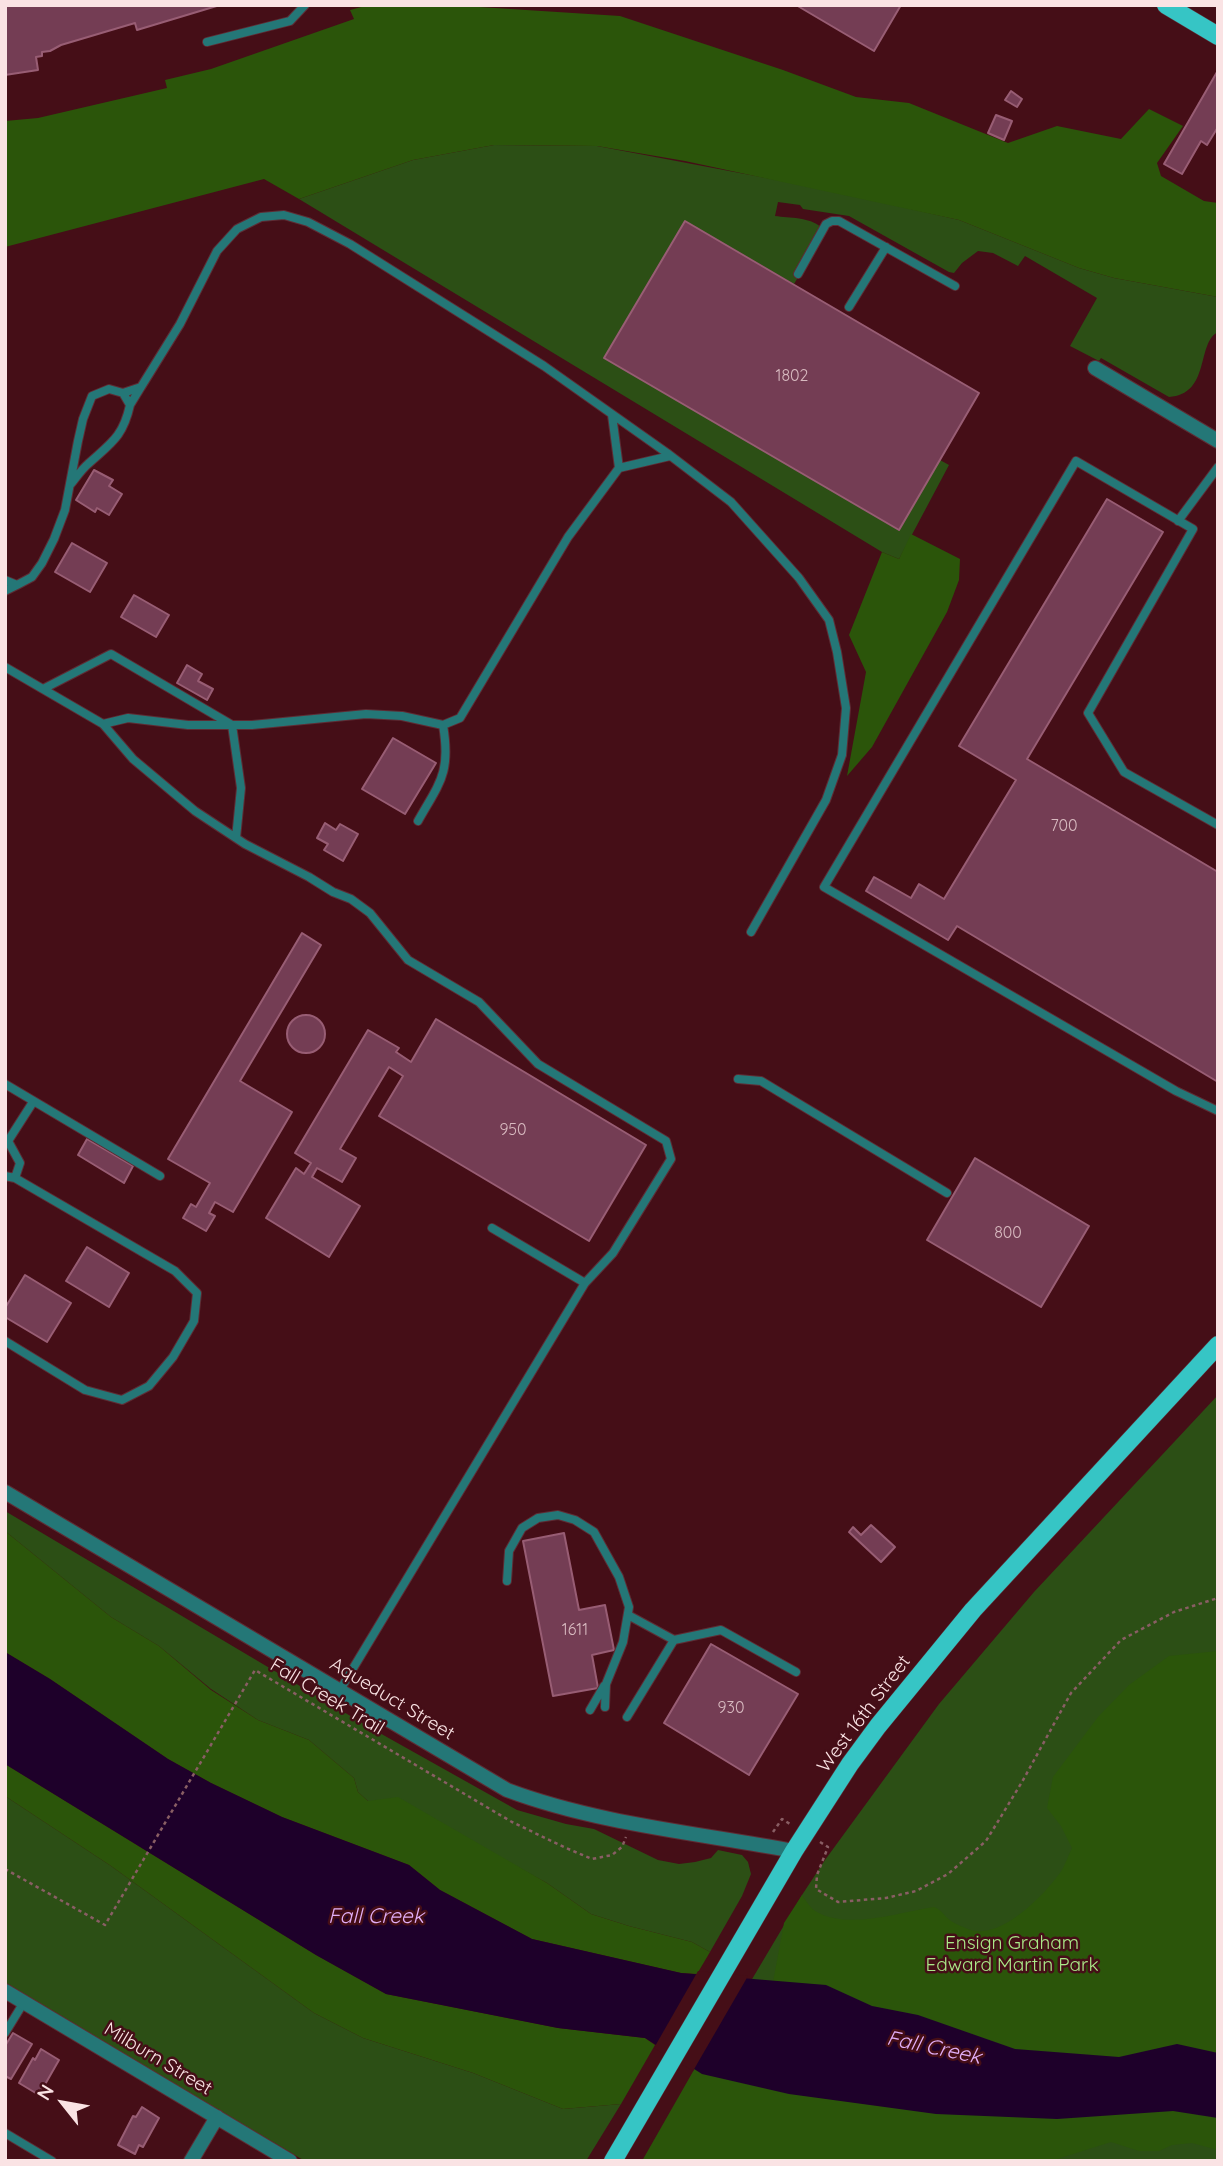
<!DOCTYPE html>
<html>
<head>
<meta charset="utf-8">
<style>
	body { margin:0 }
	#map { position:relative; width:1223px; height:2166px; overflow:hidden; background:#450e17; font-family:Quicksand,sans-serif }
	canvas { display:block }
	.frame { position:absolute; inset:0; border:7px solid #fae3e4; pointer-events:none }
	.north { position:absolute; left:28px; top:2068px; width:70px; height:70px; -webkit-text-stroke:5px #450e17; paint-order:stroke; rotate:301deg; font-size:19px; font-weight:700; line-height:28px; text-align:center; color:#fae3e4 }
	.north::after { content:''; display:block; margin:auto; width:24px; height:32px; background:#fae3e4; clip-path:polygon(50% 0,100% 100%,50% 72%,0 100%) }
</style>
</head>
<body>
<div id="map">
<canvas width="1223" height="2166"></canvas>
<div class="frame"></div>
<div class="north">N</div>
</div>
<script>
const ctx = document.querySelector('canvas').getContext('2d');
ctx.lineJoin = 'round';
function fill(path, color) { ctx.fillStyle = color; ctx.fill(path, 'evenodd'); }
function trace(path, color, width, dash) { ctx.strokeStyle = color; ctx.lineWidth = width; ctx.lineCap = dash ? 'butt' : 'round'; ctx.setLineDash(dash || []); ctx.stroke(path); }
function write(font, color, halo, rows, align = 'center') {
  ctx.font = font + ' Quicksand,sans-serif'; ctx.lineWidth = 5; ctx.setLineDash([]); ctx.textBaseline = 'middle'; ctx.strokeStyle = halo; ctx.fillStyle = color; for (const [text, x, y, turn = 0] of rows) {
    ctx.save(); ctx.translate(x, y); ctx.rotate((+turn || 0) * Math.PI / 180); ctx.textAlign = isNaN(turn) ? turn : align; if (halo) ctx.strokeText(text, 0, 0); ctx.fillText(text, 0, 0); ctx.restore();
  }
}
fill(new Path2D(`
	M494,145l103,1 222,42 140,32 120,48 35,10 104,19v35c-22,11 -7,62 -49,65l-68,-39 -2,3 -29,-15 27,-48 -72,-42 -7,10 -25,-13 -15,-2 -16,12 -8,10 -5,-1 -100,-56 -46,-7 -3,-4 -22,-3 -3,14c15,2 34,1 46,11l-1,14 -26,43 -109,-63 -80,137 294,172 41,-70 9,5 -50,94 -17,-7 -583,-353 114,-39z
	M1218,1395v766h-574l158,-266 23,-35 114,-156 95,-112z
	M5,1511l364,216 148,83 49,14 28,5 64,31 21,4 16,-2 16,-4 7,-8 24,5 6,7 3,12 -9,22 -32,56 -18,-10 -63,-16 -38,-12 -44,-31 -66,-36 -113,-46 -10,-9 -4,-14 -45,-38 -51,-20 -47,-31 -52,-43 -48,-29 -106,-86z
	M5,1796l106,70 203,147 49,25 110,35 90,36 58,-5 -35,57h-281l-300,-175z`), '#2c4f15');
fill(new Path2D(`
	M369,5h79l172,11 163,54 73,27 53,6 99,40 49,-17 64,13 28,-30 34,17 -26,37 4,13 43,25 14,2v94l-104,-19 -35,-10 -120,-48 -274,-59 -88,-15 -103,-1 -81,15 -114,39 -35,-20 -259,68v-126l33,-3 129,-30 -2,-8 46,-11 143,-50 -4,-9z
	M911,534l49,25 -1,21 -12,32 -75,135 -25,29 19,-104 -17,-37 33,-83 17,7z
	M5,1531l106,86 48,29 52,44 47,30 51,20 45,38 4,14 10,9 30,-4 149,86 44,31 38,12 63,16 18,10 -13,22 -16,-1 -149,-34 -92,-49 -31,-25 -127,-48 -71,-34 -43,-24 -118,-80 -45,-27z
	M1218,1651v402l-41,-9 -58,13 -104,-8 -97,-34 -46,-9 -46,-21 -53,-3 11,-59 18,-28c4,6 9,14 15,17 32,18 83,0 117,-5 8,3 10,9 17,14 5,3 14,7 20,9 31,9 72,-34 89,-57 5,-7 8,-17 12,-25l-11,-22 -14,-18 6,-31 45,-60 31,-32 40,-29z
	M5,1764l311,191 70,39 172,34 87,10 10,7 -34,59 -58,5 -90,-36 -110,-35 -49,-25 -203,-147 -106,-70z
	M695,2068l7,6 87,20 268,25 116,-8 45,7v32l-26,-7 -20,2 -13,6h-20l-28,-9 -60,19h-409z`), '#2b550a');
fill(new Path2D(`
	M5,1652l45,27 118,80 43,24 71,34 127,48 31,25 92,49 149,34 145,12 46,21 46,9 97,34 104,8 58,-13 41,9v65l-45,-7 -116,8 -121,-5 -147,-20 -87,-20 -57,-36 -87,-10 -172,-34 -70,-39 -311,-191z`), '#1e002a');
fill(new Path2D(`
	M698,1971l50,5 -55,95 -39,-23z`), '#450e17');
const building = new Path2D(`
	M5,5h215l-83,25 -2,-7 -74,22 -11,6 -8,1v4l-6,1 2,13 -33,5z
	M796,5h105l-27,46z
	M1217,72l1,55 -11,18 -6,-4 -19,33 -18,-10z
	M1011,91l11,8 -5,8 -12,-7z
	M996,115l16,6 -8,19 -16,-7z
	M685,221l294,172 -80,137 -295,-172z
	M94,470l19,10 -4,6 13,8 -13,21 -12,-7 -2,4 -19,-12z
	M1107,499l56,33 -136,227 191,113v210l-261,-156 -9,14 -82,-49 8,-14 37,21 8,-14 25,15 72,-119 -57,-34z
	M72,543l35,20 -17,29 -35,-20z
	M134,595l35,20 -13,22 -35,-20z
	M187,665l15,9 -4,7 15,8 -6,11 -30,-17z
	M393,738l43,25 -31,51 -43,-25z
	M325,823l11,7 4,-6 18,10 -15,27 -19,-11 4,-6 -11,-6z
	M302,933l19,12 -81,136 52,31 -59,100 -18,-10 -6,11 6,3 -9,15 -23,-13 8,-14 5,3 14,-24 -42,-24z
	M287 1034a19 19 0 1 1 38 0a19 19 0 1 1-38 0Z
	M436,1019l210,126 -57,96 -210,-125 24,-40 -14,-9 -49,82 16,9 -14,24 -25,-14 -5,9 48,29 -31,51 -63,-39 30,-50 8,6 7,-11 -16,-10 73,-123 31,18 -3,4 15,10z
	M87,1139l46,27 -9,17 -46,-28z
	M975,1158l114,68 -48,81 -114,-67z
	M87,1247l42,26 -20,34 -43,-26z
	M25,1275l46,28 -24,39 -42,-25v-9z
	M871,1525l24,22 -14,15 -32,-30 4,-5 8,8z
	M564,1533l15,77 26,-5 9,45 -22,5 6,33 -45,8 -30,-155z
	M711,1644l87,50 -49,81 -85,-52z
	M13,2033l19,11 -21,35 -6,-3v-30z
	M41,2049l18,11 -20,35 -20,-12 14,-25 2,2z
	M142,2107l17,11 -16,29 -4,-2 -4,9 -17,-9 15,-29 3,1z`);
fill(building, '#743d54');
trace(building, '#985d74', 2);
const lane = new Path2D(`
	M207,42l83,-21 15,-16
	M798,274l28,-50 6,-3h7l116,65
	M849,307l37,-60
	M141,387l39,-63 37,-73 20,-22 24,-12 23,-2 24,7 42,22 194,122 123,87 64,49 68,76 30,42 8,32 9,56 -4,47 -16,45 -75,132
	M123,393l18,-6 -11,18
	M612,415l7,53 51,-12
	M1178,521l40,-54
	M5,580l12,5 -12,6
	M17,585l15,-8 10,-14 12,-24 11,-29 13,-69 5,-22 9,-23 17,-7 14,4 7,12c-7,32 -19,38 -42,59 -7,6 -12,14 -18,21
	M5,667l98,57 30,35 62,52 50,33 64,33 24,15 18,7 19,14 38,47 71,42 59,62 128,77 5,18 -58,94 -28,30
	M43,689l68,-35 121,71 9,63 -5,50
	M103,724l25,-6 60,7h64l114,-11 36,2 41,9
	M418,821c22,-39 33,-48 25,-96l17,-7 108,-181 51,-69
	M1218,825l-94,-53 -36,-59 105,-184 -117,-68 -252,426 352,204 42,20
	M738,1079l23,2 186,112
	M5,1084l155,92
	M5,1176l10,2 160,93 22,22 -3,28 -21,36 -24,29 -27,14 -37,-10 -80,-49
	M15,1178l5,-15 -12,-22 25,-39
	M507,1581l2,-30 13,-23 16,-10 20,-3 17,5 19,12 25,45 10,30 -6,35 -17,42 -1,23
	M674,1640l47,-10 75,42
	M340,1690l245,-407 -93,-55
	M590,1710l14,-24
	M627,1717l47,-77 -46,-25
	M5,2033l19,-31
	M5,2133l47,28`);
const street = new Path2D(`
	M1095,368l123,73
	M5,1492l502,298c91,34 191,43 287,61
	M5,1991l285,170
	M191,2161l26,-44`);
const primary = new Path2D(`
	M1166,5l52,31
	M613,2161l181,-310 56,-87 28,-38 95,-116 245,-265`);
trace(lane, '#5e2c34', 10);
trace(street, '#5e2c34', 16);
trace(primary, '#5e2c34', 19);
trace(new Path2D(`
	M773,1832l9,-13 8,5
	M820,1842l8,5 -11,28 -1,14 22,13 48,-4 30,-7 32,-17 38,-33 36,-59 49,-89 50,-53 53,-28 44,-14
	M5,1869l100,56 150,-255 257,152 54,26 26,11 20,-4 10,-8 4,-10`), '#895e64', 2.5, [3.5, 3.5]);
trace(lane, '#247777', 8);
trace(street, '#247777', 14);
trace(primary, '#36c5c5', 18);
write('16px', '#d8bac0', null, [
	["1802",792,376],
	["700",1064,826],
	["950",513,1130],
	["800",1008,1233],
	["1611",575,1630],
	["930",731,1708]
]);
write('19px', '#fae3e4', '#450e17', [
	["Fall Creek Trail",327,1697,31],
	["Aqueduct Street",392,1699,31],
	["West 16th Street",864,1714,-53],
	["Milburn Street",158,2059,31]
]);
write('19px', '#aae988', '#450e17', [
	["Ensign Graham",1012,1943],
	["Edward Martin Park",1012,1965]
]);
write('italic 21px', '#e2aff8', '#450e17', [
	["Fall Creek",376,1917],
	["Fall Creek",934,2048,12]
]);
</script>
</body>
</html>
